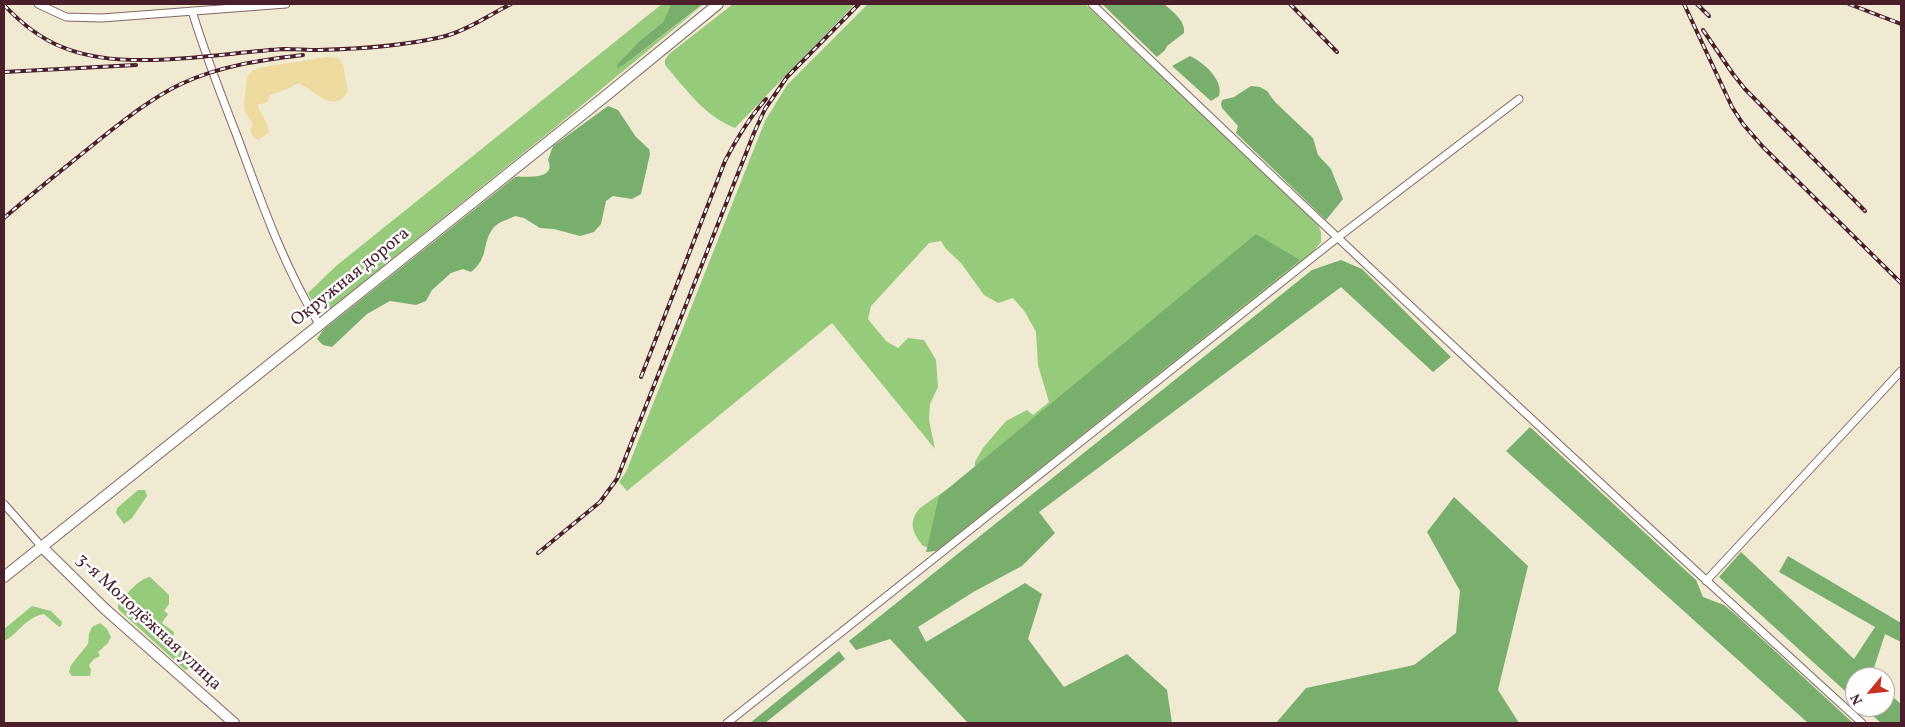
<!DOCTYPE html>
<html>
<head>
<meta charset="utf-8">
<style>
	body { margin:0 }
	#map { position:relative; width:1905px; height:727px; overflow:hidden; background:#efead1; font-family:Vollkorn,serif }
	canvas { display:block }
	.frame { position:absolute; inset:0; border:5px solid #4a1f2b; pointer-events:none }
	.north { position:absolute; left:1845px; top:667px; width:50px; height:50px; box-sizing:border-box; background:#fff; border:1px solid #b7a5aa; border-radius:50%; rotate:242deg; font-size:14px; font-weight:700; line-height:20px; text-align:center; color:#4a1f2b }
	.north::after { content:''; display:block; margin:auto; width:18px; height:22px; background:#c8321e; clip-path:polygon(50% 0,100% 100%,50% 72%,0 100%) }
</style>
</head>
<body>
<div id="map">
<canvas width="1905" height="727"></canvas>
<div class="frame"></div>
<div class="north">N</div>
</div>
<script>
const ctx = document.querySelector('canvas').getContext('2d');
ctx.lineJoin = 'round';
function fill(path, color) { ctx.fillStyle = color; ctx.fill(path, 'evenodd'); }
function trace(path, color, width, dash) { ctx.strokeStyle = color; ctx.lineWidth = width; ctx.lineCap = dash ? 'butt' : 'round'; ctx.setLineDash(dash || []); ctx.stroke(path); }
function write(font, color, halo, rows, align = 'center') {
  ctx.font = font + ' Vollkorn,serif'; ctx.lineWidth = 5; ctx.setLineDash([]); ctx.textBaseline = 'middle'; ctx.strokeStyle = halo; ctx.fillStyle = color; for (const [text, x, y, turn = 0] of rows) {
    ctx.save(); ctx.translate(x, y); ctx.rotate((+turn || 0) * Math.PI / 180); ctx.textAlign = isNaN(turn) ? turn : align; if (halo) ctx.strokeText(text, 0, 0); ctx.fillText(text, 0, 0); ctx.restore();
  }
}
fill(new Path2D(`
	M662,4h9l-8,18 -25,20 -12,13 -2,10 80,-61 -152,126 -221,178 -7,2 -11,-7 -5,-10 28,-27z
	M733,4h122l-120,124c-31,-12 -49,-39 -70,-63v-5l4,-6z
	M868,4h217l233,221 3,7v10l-14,17 -363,288 -10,2 -11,-3c-11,-14 -15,-24 -3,-38l55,-38v-8l8,-14 23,-27 21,-11 6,5 16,-13 -11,-37 -2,-33 -11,-20 -12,-14 -15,5 -14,-8 -23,-32 -15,-14 -5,-8 -12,2 -58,63 -3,13 18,22 12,7 10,-10 16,2 12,20 2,27 -8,17 -1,16 6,29 -103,-126 -205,168 -8,-9 7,-10 139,-351 22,-36z
	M138,490h7l2,6 -15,22 -8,6 -8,-11 1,-5z
	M150,577l19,18v9l-5,7 4,3 -6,9 12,9 -1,6 19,24v6l-7,2 -67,-61v-4c7,-9 20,-26 32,-28z
	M32,606l19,5 11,11 -1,4 -2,1 -15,-13c-20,4 -24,19 -40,27v-12z
	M100,623l7,6 4,8 -3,6 -10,9 2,4 -6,3 -5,6 2,5 -1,6h-18l-3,-4 2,-7 17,-21 1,-10 3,-7z`), '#97cb7c');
fill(new Path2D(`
	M671,4h32l-79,61 -7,3v-3l21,-23 25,-20z
	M1102,4h62c8,7 22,17 20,29l-17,13 -2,4 -8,7z
	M1190,56c13,6 34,24 29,40l-8,5 -39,-35z
	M1251,86l9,1 7,4 8,11 38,36 5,17 13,14 12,30 -17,21 -90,-87 2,-7 -16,-18 -1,-4 1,-4 12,-3z
	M608,106l10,4 18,27 13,12 1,5 -9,40 -9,5 -19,-3 -7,5 -5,23 -7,8 -14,4 -26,-7 -14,-1 -16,-10 -9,-2c-6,3 -16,6 -21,11 -13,16 -4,30 -23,45l-8,-3 -12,4 -19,17 -6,11 -10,4 -26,-4 -23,13 -35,33 -9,-2 -6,-6 6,-9 192,-153c12,-1 42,3 33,-17l5,-14z
	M1256,234l44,26 -364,291 -10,1 13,-56z
	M1341,260l21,9 89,88 -18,15 -92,-85 -302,225 16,21 -33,33 -47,25 -57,36 8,15 99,-59 17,11 -14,45 36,48 63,-33 40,36 5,33h-204l-78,-84 -34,11 -7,-9 463,-371z
	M1530,427l166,153 7,17 21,8 12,10 117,108h-45l-302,-272z
	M1454,497l74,69 -30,124 21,33h-243l30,-35 108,-23 42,-32 4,-42 -33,-59z
	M1741,552l113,107 21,-32 -96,-55 9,-16 113,67v19l-16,-8 -14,43h-16v23l-136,-123z
	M839,651l6,8 -80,64h-15z
	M1885,690l16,14v19h-20l-18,-16h22z`), '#79af6c');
fill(new Path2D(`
	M327,57l11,1 5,7 5,26c-14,25 -33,-1 -50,-8l-11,6 -17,6c-1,7 -5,9 -11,9l-1,3 10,19 1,6 -10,8 -5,-2 -4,-8 3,-6 -8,-12 -1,-9 3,-26 5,-6 6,-3z`), '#eeda9e');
const minor = new Path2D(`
	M38,4l28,13 36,1 184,-14
	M1092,4c253,243 510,482 770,719
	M192,11c13,43 29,84 45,125 24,65 46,129 82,188
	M4,504l38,43
	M1706,581l195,-210
	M727,723l610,-485 182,-139`);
const secondary = new Path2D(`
	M42,547l63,62 129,114
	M4,577l604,-483 110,-90`);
trace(minor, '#846665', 9);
trace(secondary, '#846665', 12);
trace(minor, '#fff', 7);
trace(secondary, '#fff', 10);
const rail = new Path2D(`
	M1290,4l47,48
	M1684,4l48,103 11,17 20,23 138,136
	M1697,4l12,12
	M1849,4l52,20
	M4,5c16,17 35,33 58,42 62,26 155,6 222,2 11,0 23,1 34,1 42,-1 84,-4 124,-13 24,-6 47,-22 69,-33
	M1703,30l30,44 12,15 120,122
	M4,72l132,-7
	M4,218c31,-27 63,-52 95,-78 24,-19 54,-43 82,-56 38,-18 80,-24 122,-29
	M641,377l84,-216c12,-23 24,-43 41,-62
	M538,553l62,-51 17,-23 137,-346 11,-24 22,-32 72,-73`);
trace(rail, '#4a1f2b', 4);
trace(rail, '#fff', 2, [5.5]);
write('18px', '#4a1f2b', '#fff', [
	["Окружная дорога",351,278,-39],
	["3-я Молодёжная улица",148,623,43]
]);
</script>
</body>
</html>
